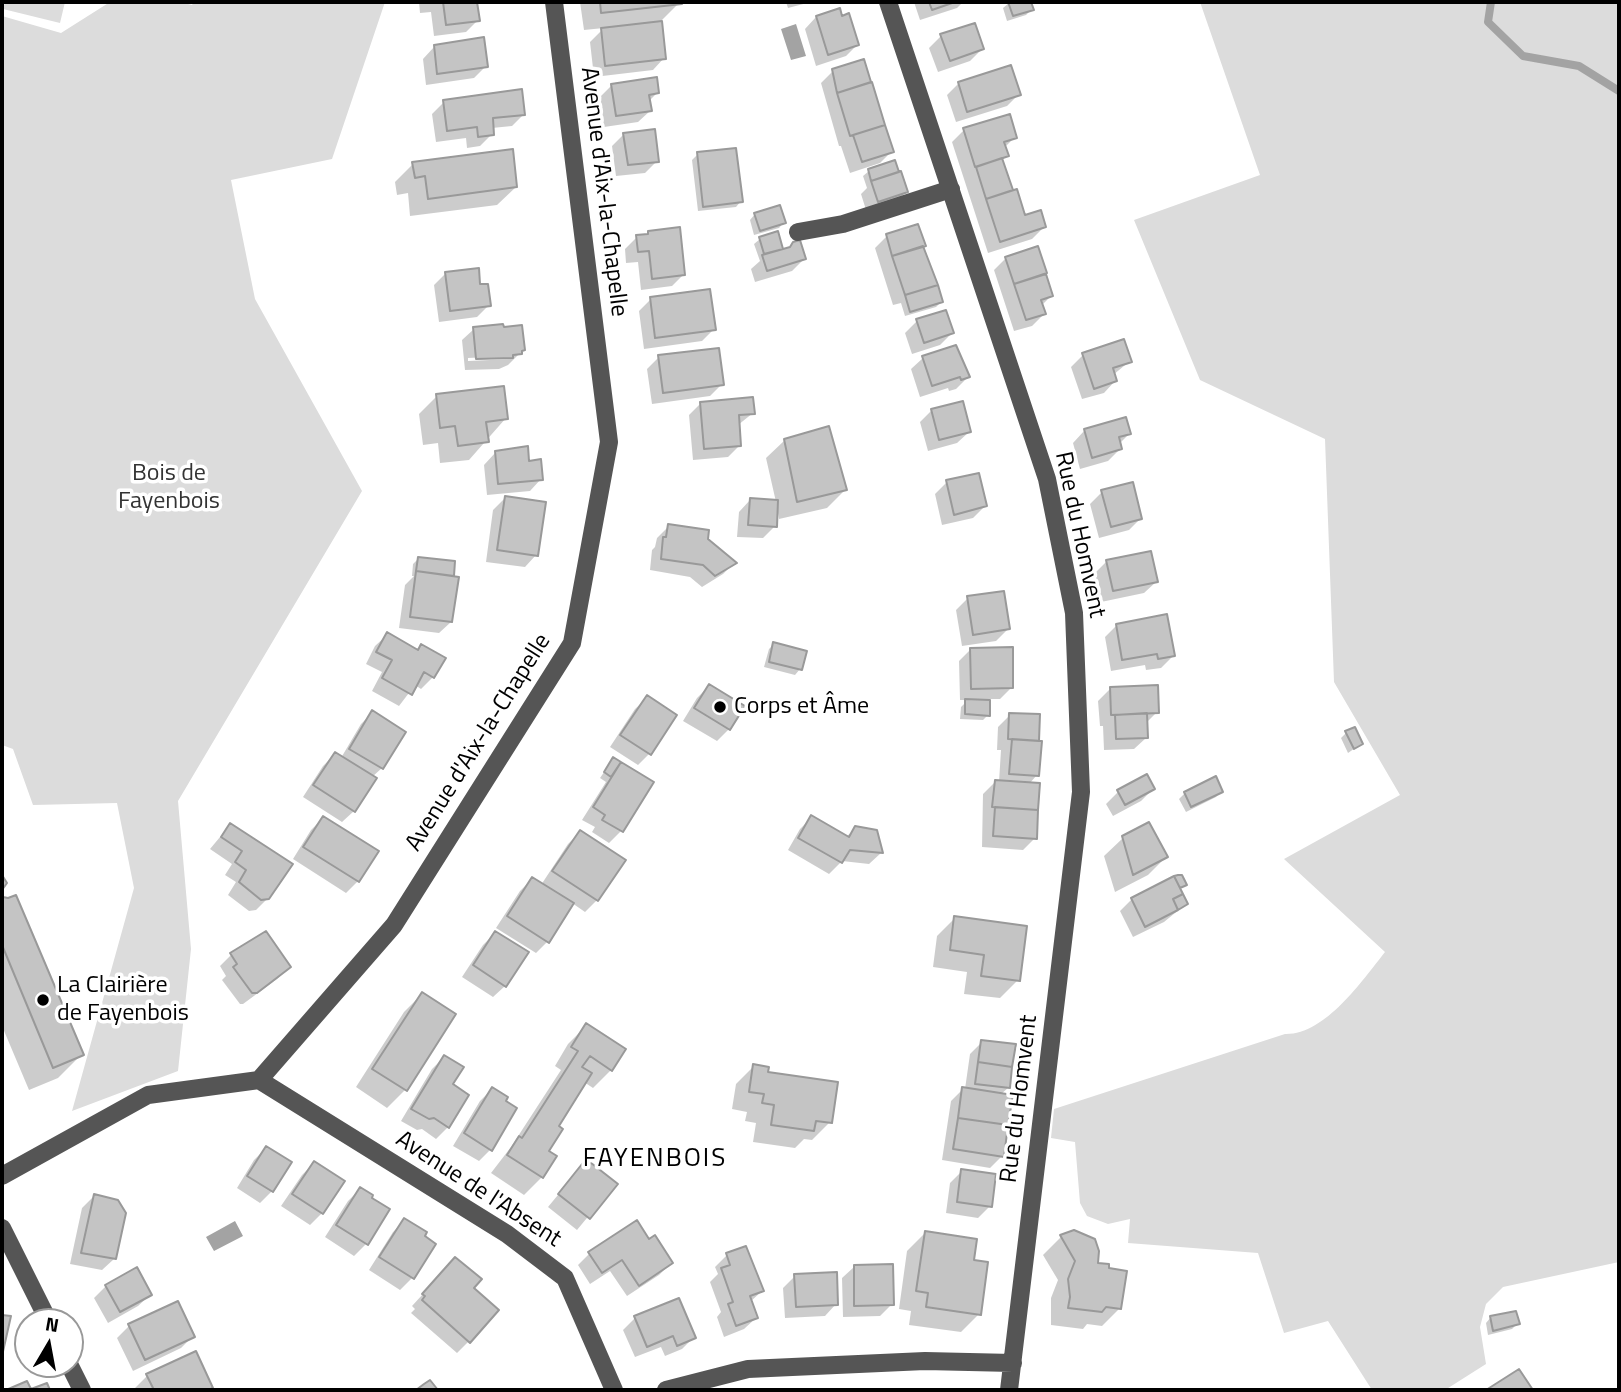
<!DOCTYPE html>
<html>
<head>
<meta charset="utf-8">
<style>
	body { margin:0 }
	#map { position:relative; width:1621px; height:1392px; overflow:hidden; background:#fff; font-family:"Titillium Web",sans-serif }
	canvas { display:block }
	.frame { position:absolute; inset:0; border:4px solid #000; pointer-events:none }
	.north { position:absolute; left:14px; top:1308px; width:70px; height:70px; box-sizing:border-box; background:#fff; border:2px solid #999; border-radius:50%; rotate:10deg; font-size:19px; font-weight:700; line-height:28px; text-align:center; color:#000 }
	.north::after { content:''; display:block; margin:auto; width:24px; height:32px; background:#000; clip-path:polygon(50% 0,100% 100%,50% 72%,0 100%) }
</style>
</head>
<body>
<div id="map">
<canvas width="1621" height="1392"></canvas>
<div class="frame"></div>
<div class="north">N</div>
</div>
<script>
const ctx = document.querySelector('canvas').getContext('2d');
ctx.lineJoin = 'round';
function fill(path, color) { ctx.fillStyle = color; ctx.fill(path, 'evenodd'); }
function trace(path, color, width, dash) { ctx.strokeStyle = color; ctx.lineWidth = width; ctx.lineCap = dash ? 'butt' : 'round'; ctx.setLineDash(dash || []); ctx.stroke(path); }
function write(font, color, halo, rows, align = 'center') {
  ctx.font = font + ' "Titillium Web",sans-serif'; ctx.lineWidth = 7; ctx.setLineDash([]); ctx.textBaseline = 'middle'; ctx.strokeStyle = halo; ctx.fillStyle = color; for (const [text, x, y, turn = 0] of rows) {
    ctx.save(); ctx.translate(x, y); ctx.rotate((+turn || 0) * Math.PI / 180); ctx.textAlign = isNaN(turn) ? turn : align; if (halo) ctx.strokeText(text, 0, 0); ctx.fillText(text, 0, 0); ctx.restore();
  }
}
fill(new Path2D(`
	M5,2h60l-5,21 -57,-14z
	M110,2h70l12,3 2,-3h191l-53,157 -101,21 24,119 107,192 -184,310 13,148 -13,122 -106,40 62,-223 -17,-85 -84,2 -20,-56 -11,-4v-729l59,17z
	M1200,2h419v1260l-116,25 -17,17 -6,23 6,37 -41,26h-73l-44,-69 -44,12 -26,-80 -130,-10 2,-24 -22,5 -21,-8 -7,-13 -5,-61 -24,-4 3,-29 231,-75c40,1 77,-53 100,-82l-101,-93 116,-64 -66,-113 -9,-243 -125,-59 -66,-160 126,-45z`), '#dcdcdc');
fill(new Path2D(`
	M796,24l10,32 -15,4 -10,-31z
	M235,1221l8,15 -29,15 -8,-14z`), '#a3a3a3');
fill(new Path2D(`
	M419,2h57l2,18 -12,12 -32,4 -3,-24 -11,1z
	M580,2h100l-20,20 4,36 -11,12 -59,7 -4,-35 14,-14 -20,2z
	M786,2h25l-23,6z
	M914,2h49l-6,6 -37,12z
	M1029,2l3,7 -6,6 -19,6 -4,-13 6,-5z
	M816,17l41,28 -11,11 -30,10 -11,-37z
	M941,36l41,13 -12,12 -32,11 -9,-24z
	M434,47l52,19 -12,12 -48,7 -3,-26z
	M863,61l29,90 -12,12 -30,10 -9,-27h-2l-18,-63 12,-12z
	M959,83l60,11 -12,12 -51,16 -9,-27z
	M612,85l45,8 -9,9 2,9 -12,11 -34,5 -4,-30z
	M444,102l80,12 -12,12 -20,2v6l-12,12 -13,2 -1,-10 -30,4 -4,-28z
	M964,130l51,7 -11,11 3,8 -6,5 23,57 20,9 -12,12 -44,14 -36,-111z
	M624,134l33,27 -12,12 -29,3 -4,-30z
	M698,154l43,47 -5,6 -38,4 -6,-51z
	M413,164l103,23 -19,18 -87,11 -2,-23 -11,2 -2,-13z
	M869,171l37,21 -12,12 -27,9 -6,-19 6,-6 -4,-12z
	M755,214l29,8 -5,6 -25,7 -4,-15z
	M648,233l36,41 -12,12 -31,4 -3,-28 -12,1 -1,-14 12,-12 8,-1z
	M887,236l35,12 19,54 -5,5 -31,9 -4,-13 -8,2 -18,-57z
	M760,239l21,9 -4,5 27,6 -12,12 -37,11 -4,-13 9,-8 -6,-17z
	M1037,248l14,48 -10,10 3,8 -12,12 -18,5 -20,-61 12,-12z
	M446,273l33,13 10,19 -12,12 -38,5 -5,-37z
	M651,299l63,30 -12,12 -58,8 -5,-38z
	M917,321l35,12 -12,12 -28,9 -7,-21z
	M474,329l46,24 -12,12 -9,4 -34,1 -3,-30zM514,356l-3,3 -43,2v-3z
	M1083,355l47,6 -17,14 2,6 -11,12 -22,6 -11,-32z
	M659,357l63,27 -12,12 -58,8 -5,-35z
	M923,358l45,19 -12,12 -7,2 -1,-3 -28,9 -9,-28z
	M437,396l69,22 -37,42 -29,3 -2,-20 -15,2 -4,-31z
	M701,403l52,10 -15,12 1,21 -11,11 -35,3 -4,-45z
	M932,410l37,22 -12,11 -29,8 -8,-29z
	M1125,419l4,15 -10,10 1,5 -12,12 -28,8 -7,-26 11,-12z
	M785,440l60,50 -18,18 -48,11 -2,-12 -2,19 -12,12 -26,-1 2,-25 11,-12 26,2 -10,-44z
	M495,453l33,10 13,16 -11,12 -43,4 -3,-30z
	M947,482l38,24 -12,12 -31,7 -7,-31z
	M1102,492l38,27 -11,11 -30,8 -9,-34z
	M505,498l31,57 -11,12 -39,-5 7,-52z
	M669,526l38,14 27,23 -11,11 -21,13 -12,-10 -40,-7 2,-20 3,-3 2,-9z
	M419,558l33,17 -2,3 1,44 -12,11 -40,-5 6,-43 9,-9h-2l1,-12z
	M1107,561l49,21 -12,11 -43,9 -6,-29z
	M968,598l40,31 -12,12 -34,5 -6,-36z
	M1117,625l56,31 -12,12 -15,2 -1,-5 -34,6 -6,-34z
	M387,635l46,42 -12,12 -6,-4 -16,21 -27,-15 10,-19 -16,-8 9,-18z
	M774,644l26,25 -5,6 -31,-8 5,-18z
	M971,649l41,38 -12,12h-11l-1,16 -5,5 -23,-1 1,-12 7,-7h-8l-1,-39z
	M709,686l34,20 -14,23 -12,12 -34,-20 14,-23z
	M1110,689l47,23 -12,12 1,14 -12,11 -30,1 -1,-24h-3l-2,-25z
	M647,698l2,56 -11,11 -28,-18 25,-38z
	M373,712l9,56 -10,9 -18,34 -12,11 -39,-25 20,-31 12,-12 6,4 20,-34z
	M1010,715l27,60 -8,9 6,54 -12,12 -41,-3 1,-53 12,-12h4l2,-32h-4l1,-23z
	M1346,733l15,11 -13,9 -7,-15z
	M613,759l38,24 -30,48 -12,12 -17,-11 3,-5 -13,-7 24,-38 -6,-4z
	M1146,776l7,13 -12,12 -28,15 -7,-12 12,-12z
	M1221,791l-5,6 -30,15 -7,-13 6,-6z
	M812,817l34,20 10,-9 20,3 5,22 -12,11 -27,-3 -13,13 -41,-24 12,-21z
	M323,818l35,63 -12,12 -53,-34 18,-29z
	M230,825l38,73 -12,12 -7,1 -21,-16 8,-13 -11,-7 7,-11 -22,-15z
	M580,832l17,68 -12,12 -13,-9 -25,39 -11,11 -40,-25 24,-37 12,-12 9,6 27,-41z
	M1123,838l43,19 -18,18 -33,17 -11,-36z
	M1181,877l4,8 -5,5 6,14 -22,18 -31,15 -13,-26 12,-12 43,-21z
	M2,898l6,2 74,154 -24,24 -29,12 -27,-64z
	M955,918l63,62 -18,18 -36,-4 3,-22 -34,-5 4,-31z
	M495,933l10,53 -12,11 -31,-20 21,-32z
	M231,955l58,12 -12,12 -34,25h-3l-18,-24 4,-4 -6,-10z
	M422,994l-17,96 -18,18 -31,-21 48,-75z
	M586,1026l25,44 -18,18 -9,-6 -28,44 -9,25 -5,26 -18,18 -33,-22 20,-26 50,-77 -6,-4 13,-22z
	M982,1042l26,46 -7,6 1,62 -12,12 -48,-8 9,-59 12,-12h2l5,-35z
	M444,1057l4,70 -12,12 -14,-10 -5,1 -16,-9 31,-52z
	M754,1066l12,8 64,48 -18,18 -8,-1 -9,9 -42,-6 3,-19 -11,-2 2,-9 -15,-3 4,-25z
	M492,1089l-1,60 -12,12 -26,-15 27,-45z
	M266,1148l6,43 -12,12 -23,-15 17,-28z
	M586,1161l29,23 -38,46 -29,-23z
	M314,1163l28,19 -20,31 -12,12 -29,-19 21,-31z
	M962,1171l28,35 -12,12 -32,-5 4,-30z
	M360,1189l6,55 -12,12 -29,-19 23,-36z
	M94,1196l20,63 -12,11 -32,-6 12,-56z
	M405,1220l29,24 -22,34 -12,12 -31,-20 24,-38z
	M925,1233l47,29 7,52 -18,18 -52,-7 2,-14 -12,-2 8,-58z
	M1061,1237l35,27 24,44 -18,18 -15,-2 -4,5 -32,-4v-27l7,-18 -15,-25z
	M648,1242l23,21 -12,12 -32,21 -17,-25 -20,13 -12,-19 12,-12z
	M727,1255l35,36 -12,11 6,16 -12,11 -20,8 -7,-20 4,-5 -11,-30 8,-8 -3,-7z
	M854,1267l38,37 -12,12 -37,1 -1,-39z
	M444,1271l28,17 -3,53 -12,12 -46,-40 4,-4 -3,-3z
	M795,1276l41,28 -11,12 -40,2 -2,-30z
	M106,1286l44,9 -12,11 -30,17 -14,-25z
	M177,1303l15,34 -11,11 -48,23 -16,-33 12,-12z
	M1491,1317l27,6 -6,6 -24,6 -2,-12z
	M635,1318l59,19 -12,12 -17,7 -4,-9 -26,10 -12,-27z
	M147,1376l64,12 -2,2h-72l-2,-2z`), '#0003');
trace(new Path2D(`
	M1491,2l-3,20 35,34 56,10 40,25`), '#a3a3a3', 8);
const building = new Path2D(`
	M443,2h34l3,19 -34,4z
	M600,2h82v2l-81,9z
	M929,2h26l-23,8z
	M1008,2h23l3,8 -21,6z
	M840,8l2,8 7,-3 10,32 -31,10 -12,-39z
	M662,21l4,38 -61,7 -4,-38z
	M975,23l9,26 -34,12 -10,-27z
	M484,37l4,30 -51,7 -3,-29z
	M864,59l7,23 -34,11 -5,-24z
	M1011,65l10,30 -54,17 -9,-30z
	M657,77l2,16 -10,2 3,16 -36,5 -5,-32z
	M872,82l13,43 -35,11 -13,-43z
	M522,89l3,26 -32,3 1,17 -16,2 -1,-10 -30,4 -4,-31z
	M1010,114l7,24 -13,4 5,14 -34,11 -12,-39z
	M885,125l9,27 -32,10 -9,-27z
	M655,129l4,33 -31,3 -5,-32z
	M736,148l7,54 -40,5 -6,-55z
	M513,149l4,38 -89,12 -3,-23 -10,2 -3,-16z
	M1002,158l11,32 -27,9 -10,-32z
	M895,160l4,12 -28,9 -3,-12z
	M901,171l7,21 -30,10 -7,-21z
	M1017,189l8,26 16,-5 5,17 -46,15 -14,-43z
	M780,205l6,18 -26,8 -6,-18z
	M918,224l8,22 -34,10 -6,-22z
	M680,227l5,48 -33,4 -3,-28 -11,1 -2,-17 12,-1v-3z
	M778,231l5,18 -19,5 -5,-17z
	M800,240l6,19 -39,12 -5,-16 28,-8 3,-5z
	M923,246l15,39 -33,10 -13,-39z
	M1038,246l9,27 -33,11 -9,-27z
	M479,268l1,16h8l3,22 -41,5 -5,-39z
	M1046,274l7,22 -12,4 5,14 -20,6 -12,-36z
	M938,285l5,17 -33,10 -5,-17z
	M710,289l6,41 -61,8 -5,-41z
	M946,310l8,23 -30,10 -8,-24z
	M503,324l1,3 18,-2 3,25 -3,1v3l-9,1v3l-37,1 -3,-32z
	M1124,339l8,23 -19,6 4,13 -23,8 -12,-36z
	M956,345l14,32 -9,3 -1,-3 -28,9 -10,-30z
	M719,348l5,37 -61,8 -5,-38z
	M504,386l4,33 -22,3 3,20 -31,4 -3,-20 -15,2 -4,-34z
	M753,397l2,17 -16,1 2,31 -37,3 -4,-47z
	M963,401l8,31 -32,8 -8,-31z
	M1126,417l5,17 -12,3 3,12 -30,9 -8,-29z
	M829,426l18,64 -50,12 -13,-63z
	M528,446l1,15 12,-2 2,21 -45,4 -3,-33z
	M979,473l8,33 -33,9 -8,-35z
	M1133,482l9,37 -31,8 -10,-37z
	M505,496l41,6 -8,54 -41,-6z
	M750,498l28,2 -1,27 -29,-2z
	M668,524l41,6 -1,9 29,24 -22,13 -12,-11 -42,-6 2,-22h3z
	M1151,551l7,31 -45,9 -7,-31z
	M418,557l37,4 -1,15 -38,-5z
	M416,571l43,6 -7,45 -42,-5z
	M1004,591l6,38 -37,6 -6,-39z
	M1167,614l8,42 -17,3 -1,-5 -35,6 -6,-36z
	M387,632l31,18 3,-6 25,14 -12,20 -10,-6 -12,23 -30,-17 10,-18 -16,-8z
	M773,642l34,9 -5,19 -33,-8z
	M1013,647v41l-42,1 -1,-41z
	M709,684l36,22 -15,24 -36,-22z
	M1158,685l1,28 -48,2 -1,-28z
	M647,695l30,20 -26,40 -31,-20z
	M965,699l25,1v16l-25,-2z
	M372,710l34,22 -23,37 -34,-20z
	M1009,713l31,1 -1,27 -31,-2z
	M1147,713l1,25 -32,1 -1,-24z
	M1355,727l8,17 -9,5 -9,-18z
	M1012,739l30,2 -3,35 -30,-2z
	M335,752l42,26 -22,34 -42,-27z
	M613,757l8,5 -10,15 -7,-5z
	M621,762l33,20 -31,50 -21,-12 3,-5 -12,-8z
	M1147,774l8,15 -30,16 -8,-15z
	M1216,776l7,16 -32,15 -7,-15z
	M995,780l45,3 -2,27 -46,-3z
	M995,807l43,3 -1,29 -44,-3z
	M811,815l38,22 6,-11 22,4 6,23 -33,-3 -8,13 -44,-25z
	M323,816l56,35 -20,31 -56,-35z
	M1149,822l19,35 -35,18 -11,-39z
	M230,823l63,41 -24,35 -8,1 -22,-18 7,-12 -11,-8 7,-11 -21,-14z
	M580,830l46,30 -28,41 -46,-30z
	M2,875l5,8 -5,7z
	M1178,875h4l5,10 -7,3 -6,-12z
	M1174,876l9,18 -10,5 5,11 -33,17 -14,-29z
	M532,877l42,26 -25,40 -42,-27z
	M2,893l1,4 5,1 8,-3 68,160 -31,13 -51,-123z
	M1183,894l5,10 -10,6 -5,-11z
	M954,916l73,10 -7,55 -39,-5 3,-21 -34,-5z
	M266,931l25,36 -34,26h-5l-19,-26 4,-3 -7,-11z
	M495,931l34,21 -23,35 -33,-22z
	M422,992l34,22 -49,77 -35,-22z
	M586,1023l40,26 -14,22 -22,-15 -8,11 10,6 -33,53 4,3 -14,22 8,5 -14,22 -36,-23 12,-19 3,2 56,-87 -7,-4z
	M981,1040l35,4 -4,23 -34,-5z
	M444,1055l20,12 -11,17 16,11 -20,33 -15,-10 -5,1 -18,-10z
	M978,1062l34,5 -2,21 -35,-4z
	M753,1064l16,3 -1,5 70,10 -6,41 -16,-2 -2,10 -43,-6 3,-20 -12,-2 2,-9 -15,-2z
	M492,1087l16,10 -2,4 11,7 -25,43 -28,-18z
	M962,1087l51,8 -5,30 -50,-7z
	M958,1118l50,7 -4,32 -51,-8z
	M266,1146l26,16 -19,30 -26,-16z
	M586,1159l32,25 -28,35 -32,-25z
	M314,1161l31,20 -22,33 -31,-20z
	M961,1169l35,5 -4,33 -35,-5z
	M360,1187l13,8 -1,3 18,11 -22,36 -32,-20z
	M94,1194l24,6 8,13 -10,46 -35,-6z
	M404,1218l23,14 -2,4 11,8 -22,35 -35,-22z
	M637,1220l12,19 6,-4 18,28 -34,23 -17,-26 -20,13 -14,-21z
	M1074,1230l21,9 4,12 -1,12 11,1v4l18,3 -6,38 -15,-2 -4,5 -34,-4 2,-11 -2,-18 7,-18 -15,-26z
	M925,1231l52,8 -3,21 14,2 -7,53 -55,-8 2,-14 -12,-2z
	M746,1246l18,45 -14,5 8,22 -22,8 -8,-22 5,-2 -12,-34 9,-3 -4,-12z
	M455,1257l27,22 -8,9 25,22 -29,33 -48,-43 3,-4 -3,-2z
	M893,1264l1,41 -40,1v-41z
	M137,1267l15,28 -32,17 -15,-27z
	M837,1272l1,33 -42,2 -2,-33z
	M679,1298l17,40 -19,8 -4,-10 -26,11 -13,-31z
	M178,1301l17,36 -50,23 -17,-36z
	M1516,1311l4,13 -27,7 -3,-15z
	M2,1315l9,1 -9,40z
	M196,1351l17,37 -5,2h-54l-8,-16z
	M1519,1369l14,21h-47z
	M430,1380l8,10h-22l8,-6z
	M27,1381l4,8 16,-6 3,7h-44z`);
fill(building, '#c4c4c4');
trace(building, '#999', 2);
trace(new Path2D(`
	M888,2l159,477 27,134 7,179 -72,598
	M798,232l45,-8 108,-35
	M259,1080l135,-155 178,-282 37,-201 -55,-440
	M259,1080l248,154 58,44 49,112
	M2,1176l146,-81 111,-15
	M2,1228l47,94
	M69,1364l13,26
	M666,1390l82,-21 177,-8 88,2`), '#555', 18);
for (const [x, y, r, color] of [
	[720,707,7,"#000"],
	[43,1000,7,"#000"]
]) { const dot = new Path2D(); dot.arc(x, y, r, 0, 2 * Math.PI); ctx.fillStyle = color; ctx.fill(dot); trace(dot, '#fff', 2.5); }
write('24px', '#000', '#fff', [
	["Avenue d'Aix-la-Chapelle",603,192,83],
	["Rue du Homvent",1079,535,78],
	["Avenue d'Aix-la-Chapelle",479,743,-58],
	["Rue du Homvent",1020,1099,-83],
	["Avenue de l'Absent",478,1190,33]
]);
write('24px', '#333', '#fff', [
	["Bois de",169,474],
	["Fayenbois",169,502]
]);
write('24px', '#000', '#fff', [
	["Corps et Âme",734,707],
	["La Clairière",57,986],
	["de Fayenbois",57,1014]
], 'left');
ctx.letterSpacing = '2px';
write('26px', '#000', '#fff', [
	["FAYENBOIS",655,1160]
]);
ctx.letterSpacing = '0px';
</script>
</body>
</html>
